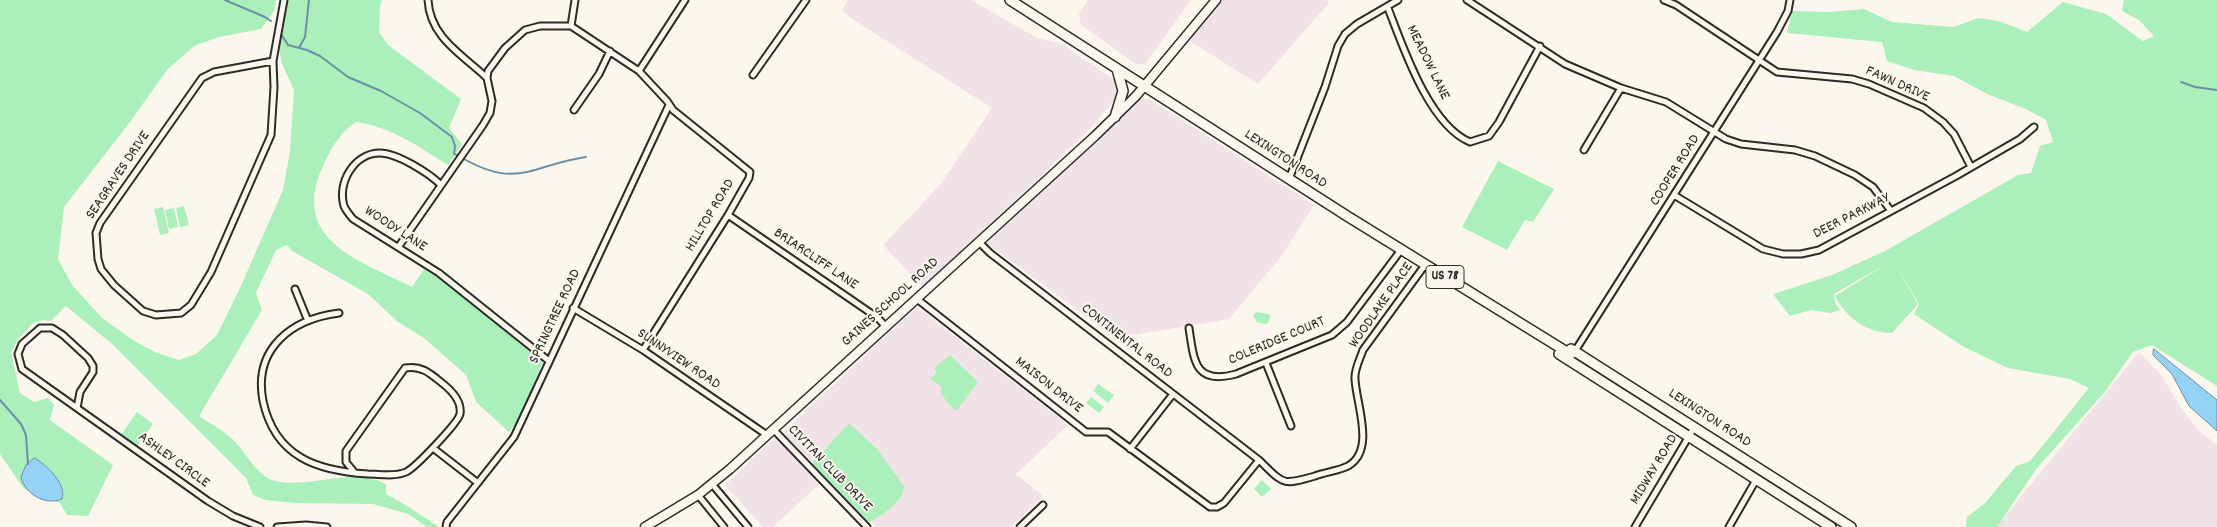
<!DOCTYPE html>
<html>
<head>
<meta charset="utf-8">
<style>
	body { margin:0 }
	canvas { display:block; background:#fbf7ec }
</style>
</head>
<body>
<canvas width="2217" height="527"></canvas>
<script>
const ctx = document.querySelector('canvas').getContext('2d');
ctx.lineJoin = 'round';
function fill(path, color) { ctx.fillStyle = color; ctx.fill(path, 'evenodd'); }
function trace(path, color, width, dash) { ctx.strokeStyle = color; ctx.lineWidth = width; ctx.lineCap = dash ? 'butt' : 'round'; ctx.setLineDash(dash || []); ctx.stroke(path); }
function write(font, color, halo, rows, align = 'center') {
  ctx.font = font + ' Dekko,sans-serif'; ctx.lineWidth = 4; ctx.setLineDash([]); ctx.textBaseline = 'middle'; ctx.strokeStyle = halo; ctx.fillStyle = color; for (const [text, x, y, turn = 0] of rows) {
    ctx.save(); ctx.translate(x, y); ctx.rotate((+turn || 0) * Math.PI / 180); ctx.textAlign = isNaN(turn) ? turn : align; if (halo) ctx.strokeText(text, 0, 0); ctx.fillText(text, 0, 0); ctx.restore();
  }
}
fill(new Path2D(`
	M848,0h123l66,38 25,6 55,38 3,12 -35,40 -162,153 -40,-42 57,-60 52,-77 -138,-88 -12,-9z
	M1088,0h103l-46,64h-9l-55,-39 -2,-11z
	M1223,0h105l1,3 -71,81 -68,-43z
	M1141,99h8l165,106 -32,50 -53,64 -114,19 -128,-95 86,-82 26,-20z
	M917,307l151,118 -52,49 27,22 -32,31h-135l-93,-95z
	M2139,352l23,24 21,35 15,19 19,15v82h-221z
	M776,437l44,46 -47,44h-10l-38,-42z`), '#f0e2e6');
fill(new Path2D(`
	M0,0h276l-2,11 -13,18 -42,8 -25,9 -27,24 -37,52 -66,85 -6,52 14,26 30,33 34,24 19,10 24,8 17,-6 21,-19 23,-47 43,-98 7,-39 4,-61 -12,-26 -3,-16 9,-48h94l-2,5 -1,27 9,13 73,54 -12,29 13,16 -14,21c-31,-19 -56,-38 -92,-43 -17,11 -25,27 -34,46 -32,73 39,93 90,119l12,-18 24,15 95,78 -25,59 -9,11 -33,-30 -10,-27 -42,-37 -26,-16 -30,-28 -76,-43 -5,-6 -11,5 -20,43 6,17 -63,106c10,7 23,13 32,22 14,12 25,38 44,43 34,8 78,-15 111,3v10l18,10 35,23h-12l-19,-13 -35,-10 -78,-1 -30,-3 -12,-5 -7,-17 -134,-134 -46,-38 -15,15 -8,-1 -10,3 -17,19 -5,11 9,40 14,9 14,-4 6,7 -4,15 63,45 -25,51 -21,-1 -7,-12 -36,-14 -24,-35z
	M2124,0h93v386l-65,-41 -19,7 -29,41 -67,75 -40,59h-31l1,-10 18,-14 31,-37 14,-5 59,-73 -19,-9 -62,-11 -44,-21 -50,-33 5,-10 -26,-44 25,44 -26,29c-26,0 -45,-15 -57,-37l55,-34 -56,32 1,9 5,7 -10,3 -19,-3 -21,6 -17,-22 59,-19 53,-24 133,-76 13,-2 9,-27 13,-4 -7,-22 -20,-11 -39,-15 -33,-18 -40,-6 -27,-9 -5,-19 -95,-9 5,-22 37,1 35,-3 28,13 62,5 24,-9 21,3 28,11 36,-30 43,12 37,27 11,-5 -15,-16 -17,-9z
	M1498,161l56,28 -21,33 -8,-2 -18,30 -45,-23z
	M184,206l5,19 -9,2 -4,-19z
	M163,207l6,26 -9,2 -6,-26z
	M174,208l4,19 -9,2 -4,-19z
	M1256,312l13,2 1,4 -2,5 -4,1 -7,-2 -4,-6z
	M950,355l28,27 -21,28h-3l-13,-16v-8l-11,-7 7,-6 -3,-5z
	M1098,384l16,11 -6,8 -15,-12z
	M1091,397l13,10 -5,6 -13,-10z
	M137,412l16,12 -16,22 -16,-11z
	M849,423l28,26 27,37c0,15 -22,29 -34,36h-3l-55,-58z
	M1262,480l9,9 -9,8 -8,-8z`), '#abf0bb');
const water = new Path2D(`
	M2154,349l63,51v31l-28,-25 -17,-32 -19,-19z
	M35,458c11,7 32,26 27,41 -17,7 -37,-5 -41,-22l5,-12z`);
fill(water, '#95d3f6');
trace(water, '#6b90a5', 1);
trace(new Path2D(`
	M225,0l40,17 6,4
	M282,28l-1,6 7,11 19,5 13,6 28,21 33,14 39,22 32,24 3,9 -1,8 3,1
	M299,48l6,-11 4,-37
	M2181,82l14,5 22,3
	M464,159c55,31 70,5 122,-2
	M0,400l21,24 5,11 2,29`), '#6b90a5', 2);
const minor = new Path2D(`
	M428,0c2,38 35,55 59,78
	M1467,0l98,64 56,24 45,14 60,37 15,5 54,6 20,6 40,19 18,12 18,24
	M1664,0l12,5 101,67 75,7 17,5 55,24 19,14 11,12 17,33
	M1388,8c15,39 41,117 82,134l19,-6 10,-14 41,-76
	M571,26l4,-26
	M273,61l1,26 -3,48 -60,137 -20,33 -10,8 -25,2 -13,-4 -29,-26 -13,-16 -3,-10 -2,-26 4,-10 102,-145 12,-6z
	M273,61l11,-61
	M639,71l46,-71
	M753,75l53,-75
	M574,110l25,-36 11,-23
	M1584,150l37,-62
	M1289,179l36,-92 13,-41 7,-12 12,-10 41,-24
	M441,185c-12,-12 -44,-32 -61,-32 -26,0 -43,30 -36,53 2,5 6,9 9,13l86,54 110,88
	M1674,195l89,54 20,5h18l18,-4 137,-74 64,-37 14,-12
	M728,215l150,103 8,9
	M979,242l11,11 269,207c25,24 22,26 56,16 10,-4 23,-5 33,-10 28,-16 8,-62 7,-87 -1,-9 5,-20 8,-29l62,-85
	M399,246l84,-121 7,-12 2,-12 -5,-23 1,-7 17,-23 20,-18 15,-4h31l68,45 28,30 6,9 77,62 -1,6 -21,37 -85,135
	M295,289l13,32
	M917,299l169,133h22l102,75h7l7,-4 35,-43
	M573,308l70,42 124,85
	M339,313c-48,6 -86,36 -76,88 12,56 54,70 105,73 12,0 27,3 38,-2 9,-4 52,-49 54,-58 2,-13 -9,-24 -18,-31 -12,-10 -21,-18 -37,-15l-59,83v11l9,11
	M1189,328c5,34 6,57 47,46l96,-39 15,-13 54,-72
	M1575,351l202,-319 11,-21 2,-11
	M1266,363l25,63
	M77,408l3,-16 13,-20v-6l-5,-8 -25,-23 -11,-7h-12l-18,16 -4,10 4,15 186,132 25,15 27,11
	M773,429l94,98
	M433,448l45,35
	M1130,449l43,-55
	M712,484l36,43
	M698,495l26,32
	M277,527l29,-2 21,2
	M446,527l1,-5 67,-85 155,-332
	M1020,527l23,-22
	M1635,527l60,-101
	M1729,527l27,-47`);
const secondary = new Path2D(`
	M645,527l53,-32 32,-26 365,-333 41,-40 80,-96`);
const trunk = new Path2D(`
	M1010,0l337,216 220,136 4,2 4,-3
	M1115,117l8,-26 -6,-22
	M1571,349l280,178
	M1559,354l272,173`);
trace(minor, '#2b2b2b', 9);
trace(secondary, '#2b2b2b', 11);
trace(trunk, '#2b2b2b', 12);
trace(minor, '#fbf7ec', 5);
trace(secondary, '#fbf7ec', 8);
trace(trunk, '#fbf7ec', 9);
for (const [x, y, w] of [
	[1445,277,38]
]) { const box = new Path2D(); box.roundRect(x - w / 2, y - 11.5, w, 23, 4); ctx.fillStyle = '#fbf7ec'; ctx.fill(box); trace(box, '#2b2b2b', 1); }
write('bold 14px', '#2b2b2b', null, [
	["US 78",1445,277]
]);
write('15px', '#2b2b2b', '#fbf7ec', [
	["MEADOW LANE",1427,63,64],
	["FAWN DRIVE",1897,85,24],
	["LEXINGTON ROAD",1285,160,33],
	["COOPER ROAD",1676,171,-58],
	["SEAGRAVES DRIVE",119,176,-56],
	["HILLTOP ROAD",711,216,-59],
	["DEER PARKWAY",1852,217,-27],
	["WOODY LANE",395,230,33],
	["BRIARCLIFF LANE",815,260,34],
	["GAINES SCHOOL ROAD",891,303,-42],
	["WOODLAKE PLACE",1382,306,-55],
	["SPRINGTREE ROAD",556,317,-65],
	["CONTINENTAL ROAD",1126,342,38],
	["COLERIDGE COURT",1277,342,-23],
	["SUNNYVIEW ROAD",678,360,34],
	["MAISON DRIVE",1048,386,38],
	["LEXINGTON ROAD",1709,419,33],
	["ASHLEY CIRCLE",173,461,36],
	["CIVITAN CLUB DRIVE",829,469,46],
	["MIDWAY ROAD",1655,470,-59]
]);
</script>
</body>
</html>
